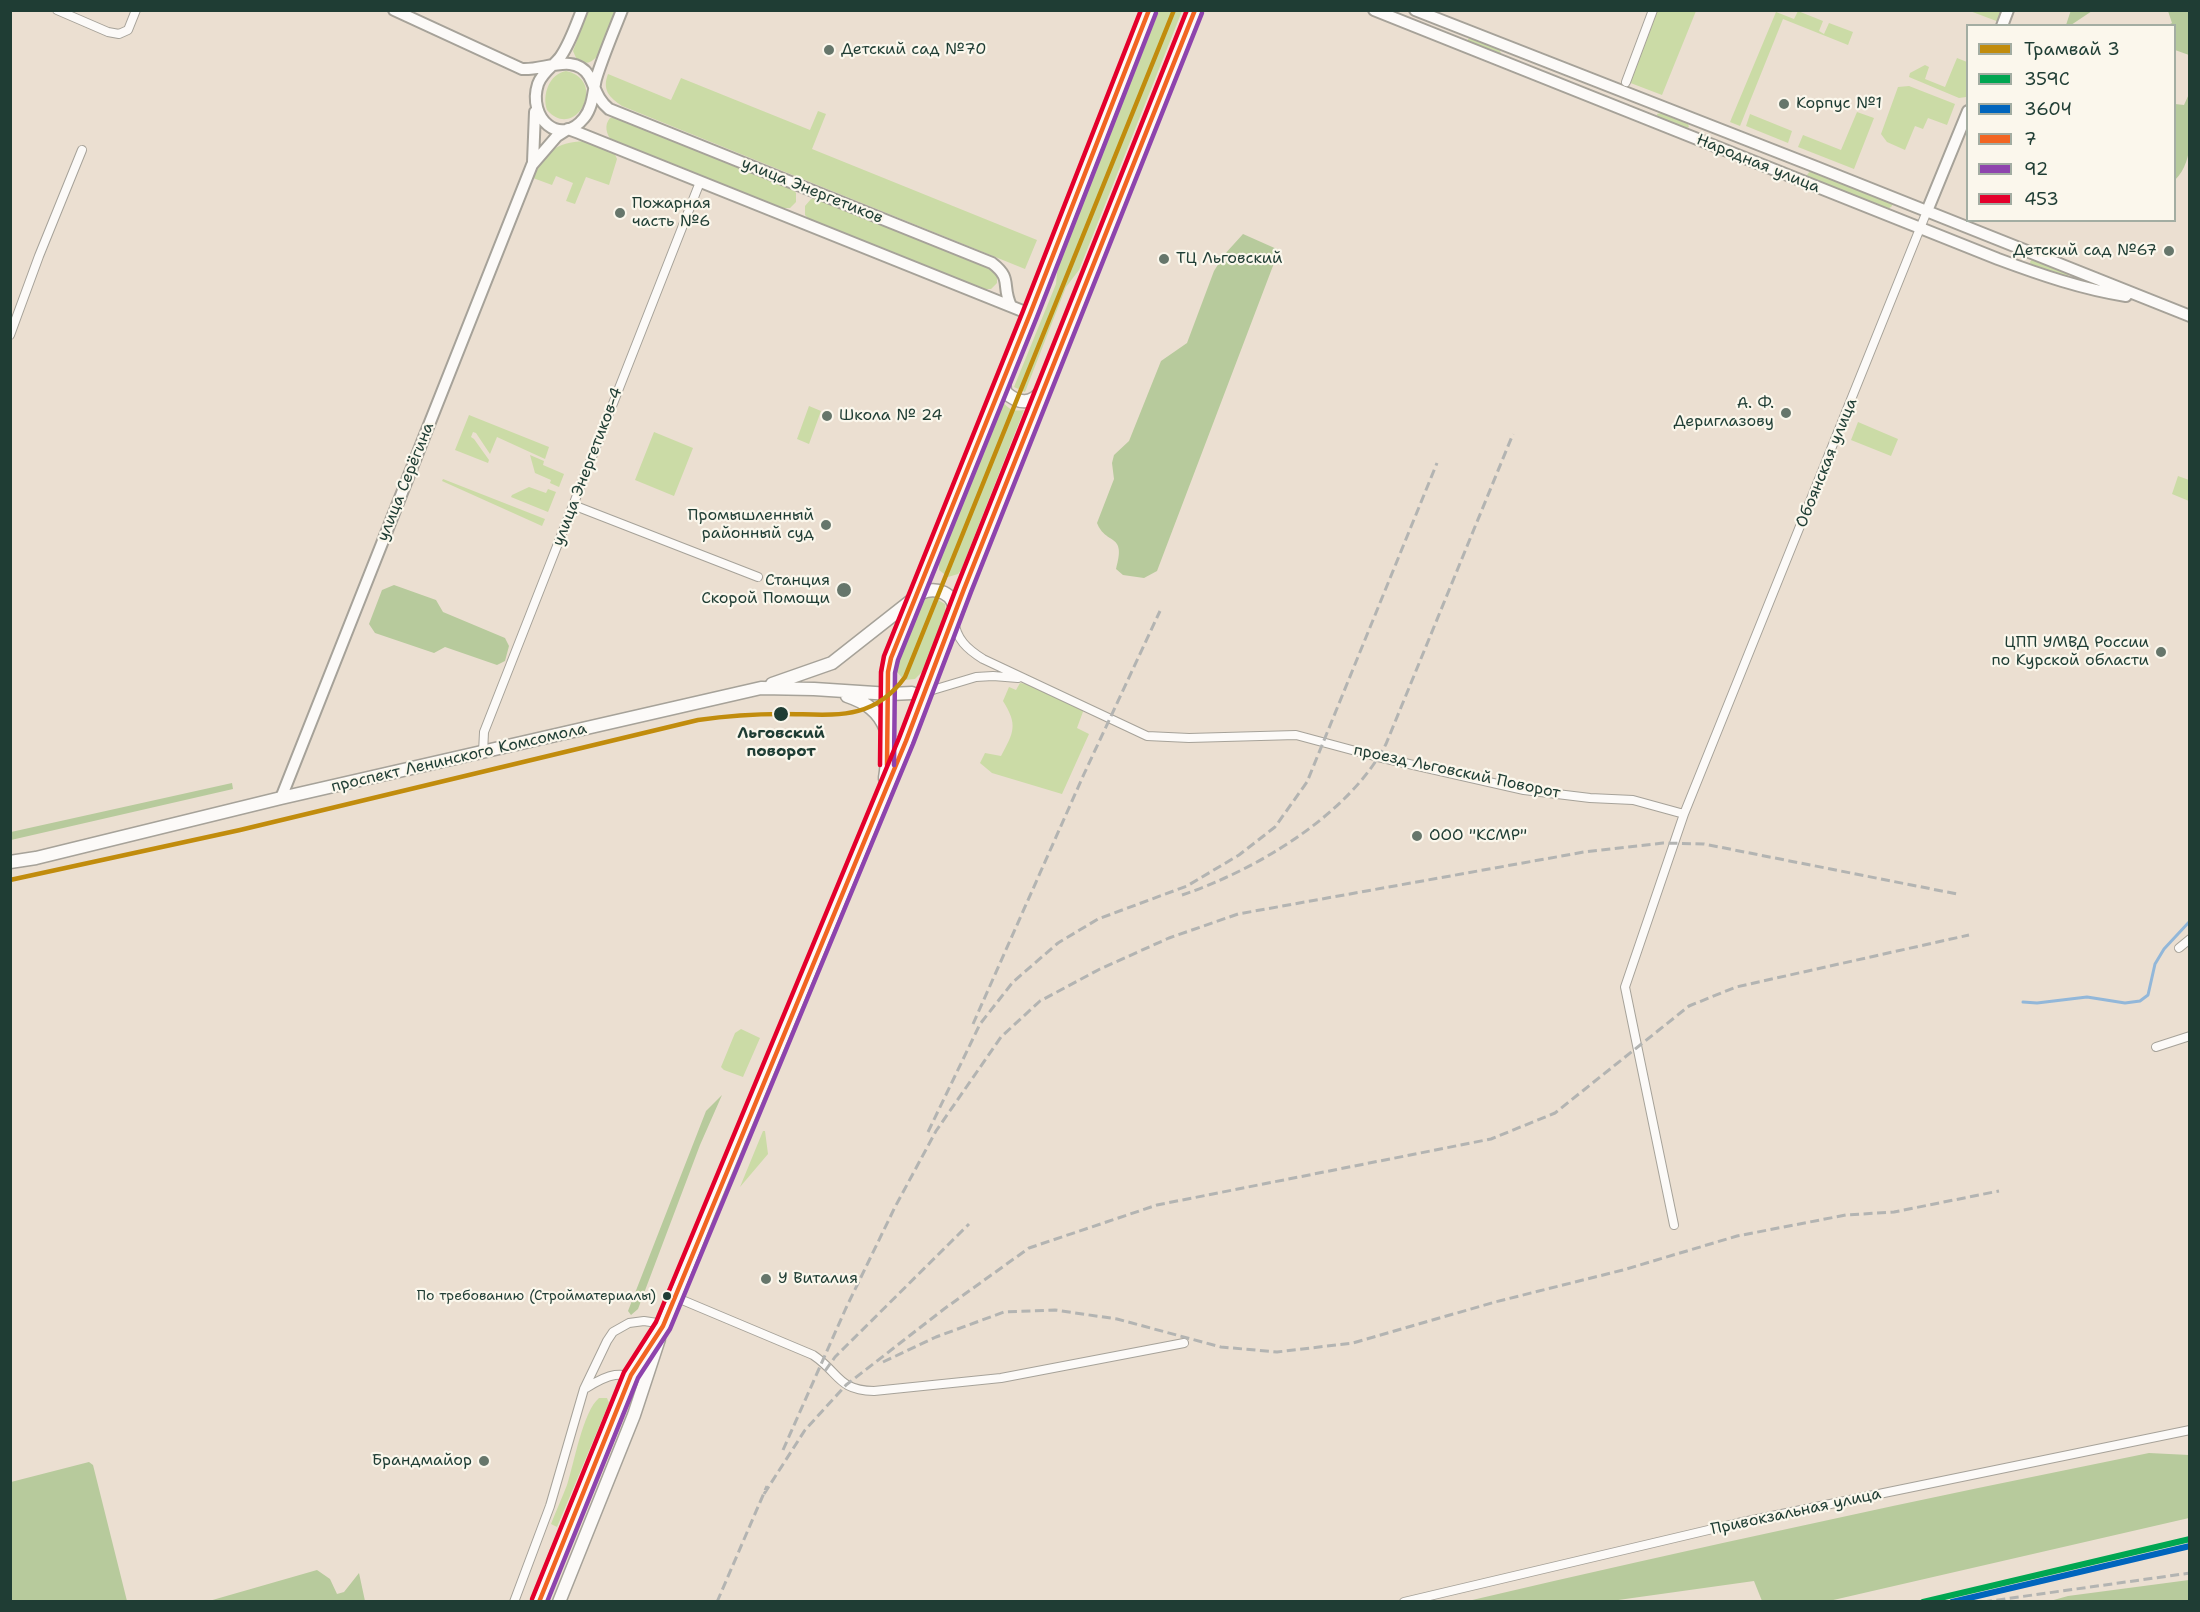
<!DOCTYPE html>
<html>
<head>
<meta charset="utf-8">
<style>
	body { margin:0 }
	#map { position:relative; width:2200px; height:1612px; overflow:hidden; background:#ebdfd1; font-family:"Shantell Sans",sans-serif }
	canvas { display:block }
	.frame { position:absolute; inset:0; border:12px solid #1f3d34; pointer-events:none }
	.legend { position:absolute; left:1966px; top:24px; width:210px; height:198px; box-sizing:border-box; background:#fbf7ec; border:2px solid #a3ada2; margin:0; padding:8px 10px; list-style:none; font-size:18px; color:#1f3d34 }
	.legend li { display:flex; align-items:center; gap:12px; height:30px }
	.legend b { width:30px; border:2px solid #a3ada2 }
</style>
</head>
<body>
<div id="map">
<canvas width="2200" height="1612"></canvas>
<div class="frame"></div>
<ul class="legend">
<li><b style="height:8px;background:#c18c0d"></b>Трамвай 3</li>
<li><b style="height:8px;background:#00a651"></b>359С</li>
<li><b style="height:8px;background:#0065bd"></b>360Ч</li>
<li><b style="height:8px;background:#f26522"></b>7</li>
<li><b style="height:8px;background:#8e44ad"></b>92</li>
<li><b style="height:8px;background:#e4002b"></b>453</li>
</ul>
</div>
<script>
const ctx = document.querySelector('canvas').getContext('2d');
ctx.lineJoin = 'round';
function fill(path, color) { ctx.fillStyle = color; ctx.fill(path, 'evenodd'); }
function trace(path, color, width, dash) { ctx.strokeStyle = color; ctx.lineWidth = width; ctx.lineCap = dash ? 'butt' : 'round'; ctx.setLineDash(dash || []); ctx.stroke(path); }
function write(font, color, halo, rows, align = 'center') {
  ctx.font = font + ' "Shantell Sans",sans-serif'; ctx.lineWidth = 4.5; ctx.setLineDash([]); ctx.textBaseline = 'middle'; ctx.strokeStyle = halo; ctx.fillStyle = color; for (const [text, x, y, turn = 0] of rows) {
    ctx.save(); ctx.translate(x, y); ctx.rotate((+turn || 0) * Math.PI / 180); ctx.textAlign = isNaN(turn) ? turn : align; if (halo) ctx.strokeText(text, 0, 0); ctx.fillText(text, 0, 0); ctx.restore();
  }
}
fill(new Path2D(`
	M2001,10l2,1 -4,11 -29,-11z
	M588,11h29c-7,16 -17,64 -40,49l-4,-9z
	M1159,11h23l-103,259 -13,17 -41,105 -11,-5 42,-103 2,-21z
	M1656,11h40l-34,84 -34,-13z
	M1798,11l25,10 -4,10 5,3 5,-11 24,9 -5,13 -65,-26 -43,107 -10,-4 46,-110 18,7z
	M1471,38l28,11 2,4 -1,2 -32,-12v-4z
	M1957,58l10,4 -1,35 -7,1 -50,-21 1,-4 15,-8 4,2 -4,12 20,8z
	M566,71c43,10 9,71 -19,39 -5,-15 2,-36 19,-39z
	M608,74l63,26 10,-22 129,52 8,-19 8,3 -14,35 225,91 -12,29 -403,-163c-13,-9 -20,-16 -14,-32z
	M1909,86l46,18 -8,21 -19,-7 -5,11 -8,-3 -10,24 -18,-8 -6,-8 17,-47z
	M1857,112l17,6 -20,51 -56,-22 5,-12 38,15z
	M1661,113l27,11 1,3 -4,2 -27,-11 -1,-4z
	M1750,114l42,17 -4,12 -42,-17z
	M615,117l175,69 6,7v9l-6,6h-9l-169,-67c-6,-7 -8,-16 -2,-23z
	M584,141l30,11 3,7 -8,26 -23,-8 -11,27 -9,-3 7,-18 -17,-7 -4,9 -19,-7c11,-27 23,-35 51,-37z
	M1811,170l81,32v4l-5,4 -78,-31 -2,-4z
	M816,198l175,69 6,7v9l-6,6h-9l-171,-68 -6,-6v-9l6,-7z
	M2032,259l35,13 2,5 -38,-11 -1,-4z
	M1002,400c5,9 12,12 22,10l-63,160 -3,4 -10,3 -9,-7v-9z
	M809,406l12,5 -12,33 -12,-5z
	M469,415l80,32 -4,12 -48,-22 -7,17 -14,-21 -3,-1 -2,5 3,2 15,21 -1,3 -33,-13z
	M1858,422l40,17 -7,17 -40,-16z
	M654,432l39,16 -19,48 -39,-16z
	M530,455l14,6 -1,4 21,9 -5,13 -9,-4 1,-3 -16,-7z
	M2178,476l11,4v21l-17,-7z
	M443,479l102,40 -3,7 -100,-45z
	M529,487l17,6 2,-4 8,3 -8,20 -37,-15 1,-2z
	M933,597l12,7 1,9 -23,58 -8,8 -11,1 -7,-8 1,-11 24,-58 4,-4z
	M1020,683l8,1 56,25 -7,19 12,6 -27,60 -70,-21 -12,-10 5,-10 16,3c13,-24 17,-31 2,-55l6,-14 7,3z
	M741,1029l19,9 -17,39 -19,-7 -3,-3 14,-34z
	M763,1131h2l3,23 -28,33z
	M599,1398h8l2,5 -52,124 -6,-3c5,-13 11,-26 16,-39 7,-21 16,-74 32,-87z`), '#cbdba6');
fill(new Path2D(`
	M2071,10h21v1l-21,14h-5z
	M2168,11h21v44l-14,-5 -1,-24 -6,-1 4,-2z
	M2189,94c1,27 7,66 -14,86v-76l9,1z
	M1243,234l36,16 -122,321 -13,7 -21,-3 -7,-6c11,-37 -10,-23 -19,-46l17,-44 -2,-16 2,-8 15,-14 32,-80 26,-18 27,-72 10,-16z
	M394,585l42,15 7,12 62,26 4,8 -4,15 -8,4 -52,-18 -11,6 -59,-20 -6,-9 13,-34z
	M232,783l1,6 -222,51v-8z
	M722,1095l-22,50 -62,164 -7,6 -3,-4 78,-200z
	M2149,1453l40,2v63l-360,83h-67l-8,-20 -143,20h-143c226,-53 453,-102 681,-148z
	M89,1462l4,3 34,136h-116v-119z
	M317,1570l13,9 7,15 7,-2 15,-19 6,28h-156z
	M2189,1580v21h-139l18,-5z`), '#b7ca9c');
trace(new Path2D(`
	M2023,1002l14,1 50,-6 38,6 15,-2 8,-6 7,-31 9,-15 26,-28`), '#92b7d9', 3);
const street = new Path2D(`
	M57,10l51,22 11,2 9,-4 8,-20
	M1626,82l27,-72
	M10,335l29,-79 43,-106
	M573,505l185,72
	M954,620c2,19 13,29 29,39l164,77 42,2 107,-3 82,22 146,33 66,8 43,2 51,14
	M926,692l50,-15 17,-1 25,2
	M483,753l1,-21 216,-550
	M2179,948l11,-9
	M2156,1047l34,-11
	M1674,1225l-49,-238 59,-173 243,-603
	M675,1297l138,58c27,18 24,35 61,36l127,-13 183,-35
	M586,1388c24,-15 33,-17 60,-8
	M514,1602l36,-96 34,-117 23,-48 6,-9 16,-9 15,-2 20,3
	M1404,1602l334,-79 452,-93`);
const secondary = new Path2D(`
	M394,10l128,59c21,2 53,-17 67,7 7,13 8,23 20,33l383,154c21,16 9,22 19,43
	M582,10c-6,15 -12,33 -21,46 -7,10 -18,15 -23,28 -11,34 22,64 46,34 9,-11 9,-26 12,-39 7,-23 17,-46 26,-69
	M1374,10l624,249c43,16 84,30 128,37
	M1415,10l401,157 374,149
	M2002,26l6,-16
	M533,162l2,-50
	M1927,211l41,-100
	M281,798l251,-633 25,-29 11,-7 11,4 451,181`);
const primary = new Path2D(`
	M1004,379l1,13c13,12 26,13 37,-1
	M772,684l60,-21 89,-70c15,-7 34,0 34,19
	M847,696c18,6 32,15 39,34
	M885,778c7,-40 -1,-80 6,-120l139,-344 119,-304
	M10,862l26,-4 245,-60 480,-110 53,1 76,5 22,-1
	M539,1602l92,-227 32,-49 12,-29 35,-87 196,-469 58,-152 231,-579
	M559,1602l75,-187 25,-76`);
trace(street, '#a6a299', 10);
trace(secondary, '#a6a299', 14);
trace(primary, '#a6a299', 15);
trace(street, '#fcfaf8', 8);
trace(secondary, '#fcfaf8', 10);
trace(primary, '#fcfaf8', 12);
trace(new Path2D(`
	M1182,895c74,-25 167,-80 204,-151l127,-310
	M973,1024l111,-250 76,-163
	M928,1132l52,-108 33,-42 45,-39 40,-24 89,-33 52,-31 36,-28 32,-45 130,-319
	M883,1362l53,-25 68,-25 51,-2 62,9 104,28 56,5 76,-9 142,-41 128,-32 114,-34 109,-21 48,-3 105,-21
	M825,1371l10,-14 134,-133
	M783,1450l63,-142 49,-101 41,-76 65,-94 39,-36 60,-32 69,-31 69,-24 346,-62 79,-9 41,1 253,50
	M764,1494l41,-64 41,-45 98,-76 85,-61 128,-43 334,-66 64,-26 134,-107 47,-19 233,-52
	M717,1602l50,-116
	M1983,1602l207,-29`), '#b3b4b2', 3, [9, 4.5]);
trace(new Path2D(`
	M887,765l1,-93 3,-14 139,-344 119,-304
	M539,1602l92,-227 32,-49 243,-585 58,-152 231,-579`), '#f26522', 4.5);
trace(new Path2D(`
	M894,765l1,-92 3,-13 139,-343 119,-304
	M547,1602l91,-224 32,-49 243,-585 58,-152 231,-579`), '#8e44ad', 4.5);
trace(new Path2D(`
	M880,765l1,-93 3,-16 139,-345 118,-301
	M532,1599l92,-227 32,-50 243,-584 58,-152 230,-576`), '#e4002b', 4.5);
trace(new Path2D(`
	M1923,1602l267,-63`), '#00a651', 6);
trace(new Path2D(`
	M1952,1602l238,-56`), '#0065bd', 6);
trace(new Path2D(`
	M10,880l230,-50 458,-110c28,-4 56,-6 84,-6 49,0 90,9 123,-37l269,-667`), '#c18c0d', 4.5);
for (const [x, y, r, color] of [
	[829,50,6,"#66766b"],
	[1784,104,6,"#66766b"],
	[620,213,6,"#66766b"],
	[2169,251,6,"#66766b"],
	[1164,259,6,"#66766b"],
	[1786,413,6,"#66766b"],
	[827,416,6,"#66766b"],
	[826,525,6,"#66766b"],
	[844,590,8,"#66766b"],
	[2161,652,6,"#66766b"],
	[781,714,8,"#1f3d34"],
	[1417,836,6,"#66766b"],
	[766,1279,6,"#66766b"],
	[667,1296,5,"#1f3d34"],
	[484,1461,6,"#66766b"]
]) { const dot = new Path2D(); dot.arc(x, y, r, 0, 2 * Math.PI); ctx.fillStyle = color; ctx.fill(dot); trace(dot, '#fbf7ec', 2); }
write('14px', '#1f3d34', '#fbf7ec', [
	["По требованию (Стройматериалы)",656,1296]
], 'right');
write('16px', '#1f3d34', '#fbf7ec', [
	["Детский сад №70",841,50],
	["Корпус №1",1796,104],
	["Пожарная",632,204],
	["часть №6",632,222],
	["Детский сад №67",2157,251,"right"],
	["ТЦ Льговский",1176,259],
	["А. Ф.",1774,404,"right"],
	["Дериглазову",1774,422,"right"],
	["Школа № 24",839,416],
	["Промышленный",814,516,"right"],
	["районный суд",814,534,"right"],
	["Станция",830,581,"right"],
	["Скорой Помощи",830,599,"right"],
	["ЦПП УМВД России",2149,643,"right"],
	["по Курской области",2149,661,"right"],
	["ООО \"КСМР\"",1429,836],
	["У Виталия",778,1279],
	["Брандмайор",472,1461,"right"]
], 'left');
write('16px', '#1f3d34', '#fbf7ec', [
	["Народная улица",1758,164,22],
	["улица Энергетиков",812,191,22],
	["Обоянская улица",1827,463,-68],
	["улица Энергетиков-4",588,467,-69],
	["улица Серёгина",406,482,-68],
	["проспект Ленинского Комсомола",459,758,-13],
	["проезд Льговский Поворот",1457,772,12],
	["Привокзальная улица",1796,1512,-12]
]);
write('bold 16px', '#1f3d34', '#fbf7ec', [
	["Льговский",781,734],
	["поворот",781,752]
]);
</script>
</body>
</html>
